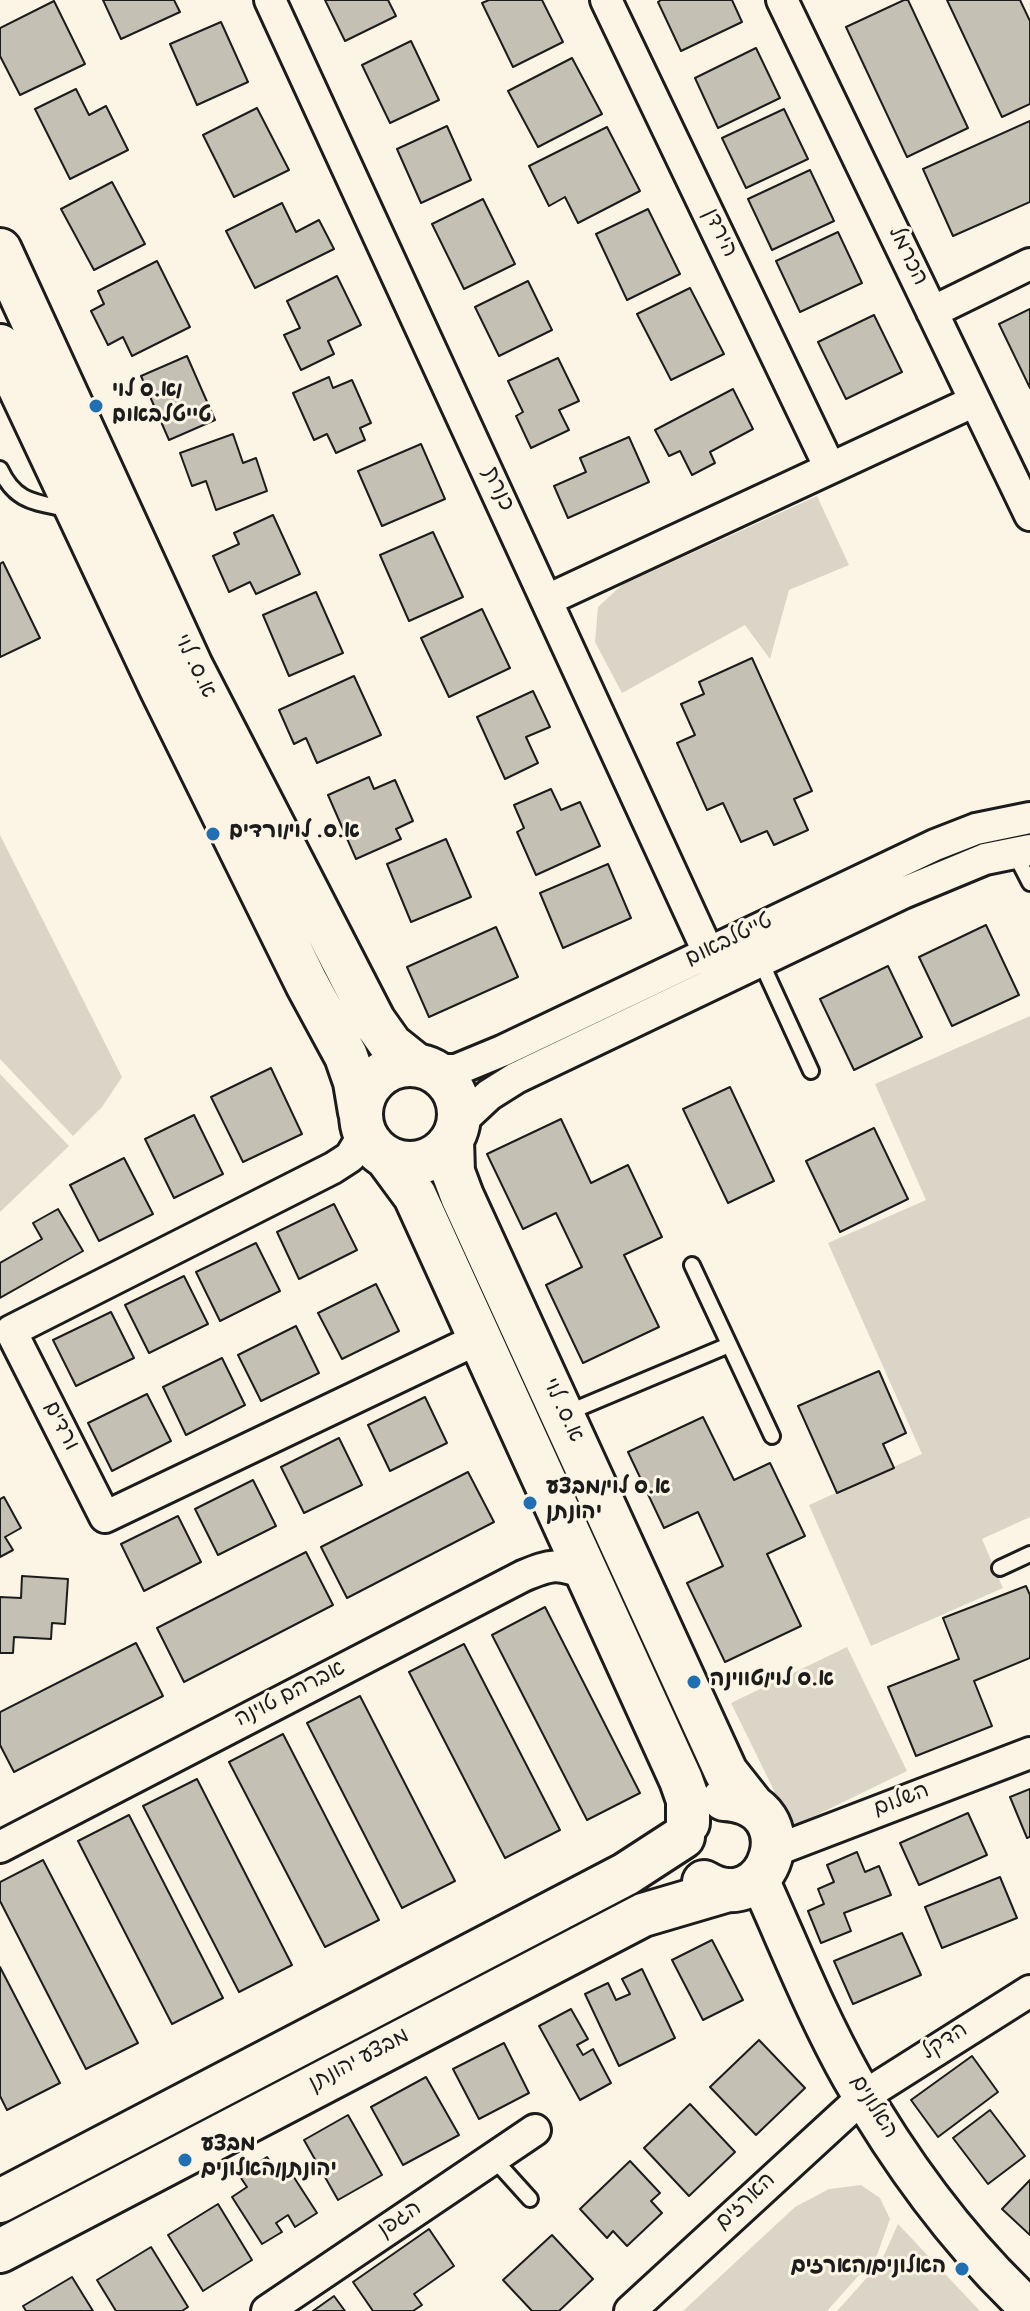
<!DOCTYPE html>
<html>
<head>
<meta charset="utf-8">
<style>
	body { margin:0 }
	canvas { display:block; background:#fcf5e5 }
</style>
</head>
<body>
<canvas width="1030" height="2311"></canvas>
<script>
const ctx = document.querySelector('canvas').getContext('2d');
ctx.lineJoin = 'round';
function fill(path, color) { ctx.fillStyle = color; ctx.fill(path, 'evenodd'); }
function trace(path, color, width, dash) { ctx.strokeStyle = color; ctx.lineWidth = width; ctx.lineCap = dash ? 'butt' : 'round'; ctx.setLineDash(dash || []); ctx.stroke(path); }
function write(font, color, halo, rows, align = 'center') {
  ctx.font = font + ' "Gochi Hand","Playpen Sans Hebrew",sans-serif'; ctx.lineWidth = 6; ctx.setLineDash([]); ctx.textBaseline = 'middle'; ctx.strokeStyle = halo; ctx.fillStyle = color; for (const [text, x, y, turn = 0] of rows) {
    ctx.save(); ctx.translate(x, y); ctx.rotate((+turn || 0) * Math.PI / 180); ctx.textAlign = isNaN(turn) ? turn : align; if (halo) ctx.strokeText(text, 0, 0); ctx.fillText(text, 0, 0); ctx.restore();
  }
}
fill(new Path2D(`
	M817,496l32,69 -60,25 -19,69 -25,-34 -123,68 -27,-51 3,-35 24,-22z
	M0,835l122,242 -20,30 -29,29 -73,-77z
	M1030,1016v501l-48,22 21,49 -132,58 -62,-141 113,-51 -94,-211 98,-43 -51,-116z
	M0,1074l69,72 -69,66z
	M847,1647l60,124 -115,56 -61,-124z
	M861,2185l19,13 10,21 -13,36 -50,56h-144l112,-104 34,-18z
	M898,2224l82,87h-143l44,-49z`), '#dbd5c8');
const building = new Path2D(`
	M103,0h71l6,12 -59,27z
	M325,0h63l8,16 -51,25z
	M489,0h53l21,42 -50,25 -31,-64z
	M661,0h71l10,22 -61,29 -23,-49z
	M904,0h4l60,128 -61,29 -61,-130z
	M947,0h73l10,21v83l-28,13z
	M54,1l31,63 -65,31 -20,-39v-28z
	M221,22l27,60 -51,23 -27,-61z
	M411,41l28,59 -49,23 -28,-58z
	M756,48l24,50 -62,30 -23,-50z
	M572,58l30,56 -64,33 -30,-56z
	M76,89l13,26 17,-9 22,44 -58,29 -35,-70z
	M257,108l32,62 -55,27 -31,-62z
	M784,109l24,50 -62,29 -24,-50z
	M1030,121v81l-77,34 -30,-67z
	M447,126l24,54 -50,23 -24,-54z
	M607,127l33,64 -62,32 -13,-26 -16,9 -20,-40z
	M810,170l24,51 -62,29 -24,-51z
	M112,182l33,62 -51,26 -33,-61z
	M483,199l32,65 -51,25 -32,-65z
	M282,203l14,29 23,-12 15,29 -79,39 -29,-57z
	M648,209l32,65 -53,26 -31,-66z
	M838,232l24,51 -62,29 -24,-51z
	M157,261l33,66 -58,29 -9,-19 -15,8 -17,-34 13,-7 -6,-13z
	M337,276l24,49 -33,16 6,13 -33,16 -17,-35 16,-7 -13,-27z
	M528,281l24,49 -53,26 -24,-49z
	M690,288l34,66 -53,26 -34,-66z
	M1030,309v79l-31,-64z
	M874,315l28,57 -56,27 -28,-57z
	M187,356l28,64 -46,20 -28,-64z
	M558,358l21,43 -20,9 10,20 -38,18 -15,-32 7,-4 -15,-31z
	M329,377l4,11 19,-8 19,43 -11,5 5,12 -29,13 -9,-19 -13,6 -21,-47z
	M733,389l20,40 -43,23 5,11 -23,12 -12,-24 -11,5 -14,-26z
	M233,434l10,29 13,-5 11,33 -51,19 -10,-29 -14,5 -12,-33z
	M629,437l20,45 -81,36 -14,-32 32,-14 -6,-14z
	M421,444l24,55 -63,27 -24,-55z
	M273,515l27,59 -44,20 -6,-12 -21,10 -16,-36 26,-12 -5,-11z
	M433,532l30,65 -54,24 -29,-66z
	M3,562l37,76 -40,19v-93z
	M316,592l27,61 -54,23 -26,-61z
	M482,609l28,59 -61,29 -28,-59z
	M752,658l60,133 -18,8 14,31 -34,15 -7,-14 -26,11 -18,-39 -16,7 -30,-67 18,-8 -14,-31 23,-10 -5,-12z
	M354,676l27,59 -64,28 -11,-25 -12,6 -15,-34z
	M533,691l17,36 -24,10 12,26 -33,16 -28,-62z
	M369,777l5,12 21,-9 18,41 -17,8 5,10 -45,20 -28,-64z
	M551,789l10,21 19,-8 20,44 -64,29 -19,-43 7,-4 -10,-23z
	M446,839l25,58 -60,25 -24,-58z
	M608,864l23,54 -68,30 -23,-55z
	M986,925l33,70 -67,31 -33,-69z
	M496,927l22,50 -89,40 -22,-50z
	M888,966l34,71 -68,33 -34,-71z
	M271,1068l31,66 -59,28 -32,-65z
	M730,1087l44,94 -46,22 -45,-94z
	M194,1115l29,59 -49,24 -29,-59z
	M561,1119l30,64 37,-18 34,72 -38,18 35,72 -76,36 -37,-78 36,-18 -26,-54 -33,16 -36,-75z
	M874,1128l34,71 -68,33 -34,-71z
	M124,1158l29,56 -54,27 -29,-56z
	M334,1204l23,46 -58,29 -22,-47z
	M58,1209l25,42 -83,47v-35l42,-24 -9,-16z
	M256,1243l24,48 -60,30 -24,-49z
	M184,1276l24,48 -59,29 -24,-48z
	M376,1284l23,47 -57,28 -24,-46z
	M111,1312l23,46 -58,28 -23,-46z
	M296,1326l23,47 -58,28 -23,-46z
	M222,1358l23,47 -59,30 -23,-48z
	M879,1371l27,62 -23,11 11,24 -57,25 -39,-87z
	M147,1394l24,47 -59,30 -24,-48z
	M425,1397l22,46 -57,28 -22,-46z
	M703,1417l31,63 36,-17 35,73 -38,18 34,72 -76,36 -38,-79 36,-17 -25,-54 -34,16 -36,-76z
	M339,1438l23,47 -58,28 -23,-46z
	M468,1472l26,50 -147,76 -26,-51z
	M253,1480l23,46 -58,29 -23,-46z
	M4,1497l17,31 -16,9 8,13 -13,7v-58z
	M178,1516l23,46 -57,29 -23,-47z
	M306,1552l27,53 -149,77 -27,-54z
	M22,1576l46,3 -3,45 -13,-1 -1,16 -37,-2 -1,16h-13v-56l21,1z
	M1026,1586l4,9v63l-56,23 18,45 -76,30 -28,-69 71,-28 -16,-41z
	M545,1607l95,186 -53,27 -95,-185z
	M136,1643l27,53 -149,76 -14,-27v-33z
	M464,1644l96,186 -55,28 -96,-186z
	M360,1696l95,185 -53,27 -95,-185z
	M283,1734l96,186 -54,27 -96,-185z
	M197,1779l95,186 -53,27 -96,-186z
	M1030,1789v48l-3,1 -17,-41z
	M968,1813l19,42 -68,30 -19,-42z
	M129,1815l94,183 -51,26 -94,-183z
	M857,1852l8,20 14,-6 12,29 -47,18 7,18 -30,12 -13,-32 16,-7 -6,-15 16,-7 -7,-17z
	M43,1860l95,183 -52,26 -86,-168v-19z
	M1000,1877l17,41 -75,30 -17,-41z
	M902,1933l19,42 -68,29 -19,-43z
	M712,1940l31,60 -40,20 -31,-60z
	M0,1967l60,116 -53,27 -7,-14z
	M642,1969l33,69 -56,28 -34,-72 23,-11 8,17 14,-6 -8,-15z
	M571,2009l17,30 -11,6 6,10 10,-6 18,34 -31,17 -41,-74z
	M759,2040l46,48 -49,47 -46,-48z
	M504,2043l25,50 -50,26 -26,-50z
	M972,2056l26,36 -60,45 -27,-37z
	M426,2077l33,58 -56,30 -32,-58z
	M690,2104l45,48 -46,44 -45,-48z
	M990,2110l35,46 -37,28 -35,-46z
	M348,2115l34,60 -44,25 -34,-60z
	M267,2157l10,14 9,-6 31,48 -22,14 -7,-12 -12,8 6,9 -20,12 -30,-47 15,-10 -8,-12z
	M630,2161l30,32 -9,8 11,12 -35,33 -14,-15 -6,7 -27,-29z
	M1030,2180v55l-28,-26z
	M218,2204l34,56 -49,31 -35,-56z
	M429,2229l25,37 -40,28 8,11 -9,6h-40l-20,-29z
	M552,2235l41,44 -34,32h-27l-29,-31z
	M151,2247l37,60 -6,4h-66l-19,-31z
	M72,2277l21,34h-67l-3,-5z
	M334,2296l11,15h-32z`);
fill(building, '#c4c0b3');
trace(building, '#1c1c1c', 2);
const service = new Path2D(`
	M0,469c16,35 37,33 71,41
	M1014,852l16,31
	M761,962l50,109
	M692,1265l80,171
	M567,1413l162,-68
	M1000,1568l30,-14
	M493,2158l37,41`);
const minor = new Path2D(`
	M270,0l451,980
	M606,0l224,468
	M782,0l248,515
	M932,312l98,-48
	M547,600l428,-199
	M432,1070h24l46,-19 433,-206 41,-16 54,-11
	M458,1124l31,-29 27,-17 387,-185 82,-34 45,-9
	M364,1134l-14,23 -17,11 -322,163 94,186 375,-179
	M0,1847l523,-271c29,-12 34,-13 64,-2
	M774,1851l256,-98
	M267,2311l268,-181
	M630,2311l234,-215 166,-105`);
const tertiary = new Path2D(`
	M759,1879c30,66 57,135 93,199 48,84 107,165 178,231`);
const secondary = new Path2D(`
	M0,250l191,416 183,355 17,24 25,20
	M0,346l161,342 146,296 39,72 9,26 5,30
	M361 1114a49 49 0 1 1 98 0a49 49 0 1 1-98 0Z
	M452,1140l1,32 9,24 264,576 26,33
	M387,1158l28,38 266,584 7,20v23
	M704,1882c66,40 105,-79 20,-83
	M0,2201l626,-327 57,-37
	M0,2251l643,-336 85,-25`);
trace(service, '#1c1c1c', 20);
trace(minor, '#1c1c1c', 36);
trace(tertiary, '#1c1c1c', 44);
trace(secondary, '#1c1c1c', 48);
trace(service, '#fcf5e5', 14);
trace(minor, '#fcf5e5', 30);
trace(tertiary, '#fcf5e5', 38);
trace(secondary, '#fcf5e5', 42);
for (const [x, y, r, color] of [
	[96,406,8,"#1f6fb2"],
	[213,834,8,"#1f6fb2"],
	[530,1503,8,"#1f6fb2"],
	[694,1682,8,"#1f6fb2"],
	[185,2160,8,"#1f6fb2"],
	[962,2269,8,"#1f6fb2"]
]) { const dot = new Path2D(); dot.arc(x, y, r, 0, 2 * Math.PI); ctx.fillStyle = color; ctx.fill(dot); trace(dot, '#fcf5e5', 3); }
write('22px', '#1c1c1c', '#fcf5e5', [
	["הירדן",718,234,64],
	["הכרמל",906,257,64],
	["כנרת",496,490,65],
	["א.ס. לוי",193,667,64],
	["טייטלבאום",730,942,-26],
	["א.ס. לוי",561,1411,65],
	["ורדים",59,1427,63],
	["אברהם טוינה",291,1696,-27],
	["השלום",902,1802,-21],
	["הדקל",946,2043,-33],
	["מבצע יהונתן",360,2062,-28],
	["האלונים",872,2108,58],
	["הארזים",747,2203,-43],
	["הגפן",401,2221,-34]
]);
write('bold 22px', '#1c1c1c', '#fcf5e5', [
	["א.ס לוי/",112,393],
	["טייטלבאום",112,418],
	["א.ס. לוי/ורדים",229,834],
	["א.ס לוי/מבצע",546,1490],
	["יהונתן",546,1515],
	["א.ס לוי/טווינה",710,1682],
	["מבצע",201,2147],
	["יהונתן/האלונים",201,2172],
	["האלונים/הארזים",946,2269,"right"]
], 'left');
</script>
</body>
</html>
